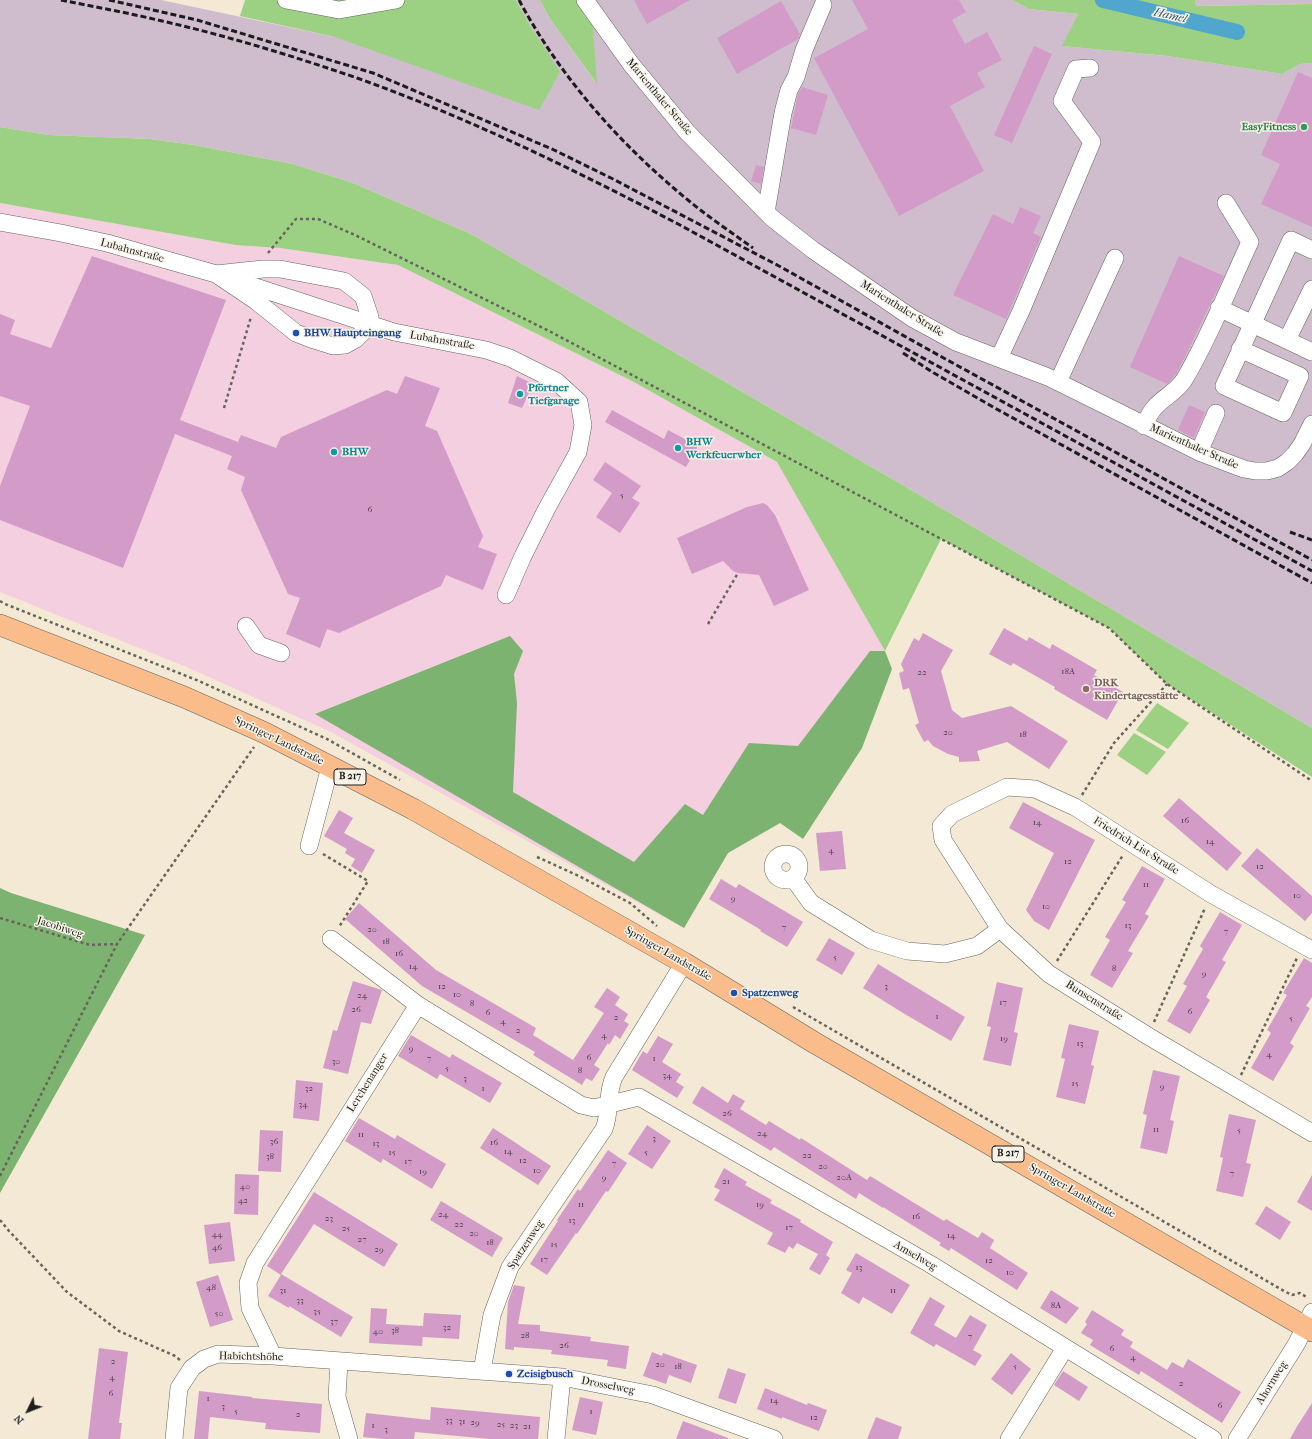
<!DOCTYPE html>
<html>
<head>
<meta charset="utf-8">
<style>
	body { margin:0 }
	#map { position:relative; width:1312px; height:1439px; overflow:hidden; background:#f3e9d4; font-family:"IM FELL French Canon",serif }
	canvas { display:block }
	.north { position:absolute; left:8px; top:1391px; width:40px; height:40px; -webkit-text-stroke:3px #f7f3e8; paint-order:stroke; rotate:227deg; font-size:11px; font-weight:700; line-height:16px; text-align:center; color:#1c1c1c }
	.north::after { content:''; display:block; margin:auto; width:14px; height:18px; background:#1c1c1c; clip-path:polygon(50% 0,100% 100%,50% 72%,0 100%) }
</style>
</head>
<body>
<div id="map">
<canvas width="1312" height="1439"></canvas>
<div class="north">N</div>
</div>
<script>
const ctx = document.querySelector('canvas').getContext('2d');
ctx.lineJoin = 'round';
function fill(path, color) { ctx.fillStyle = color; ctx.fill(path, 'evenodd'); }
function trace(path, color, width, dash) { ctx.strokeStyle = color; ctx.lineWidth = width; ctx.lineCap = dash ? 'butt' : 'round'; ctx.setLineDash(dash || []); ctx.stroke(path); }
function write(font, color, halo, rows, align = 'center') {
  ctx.font = font + ' "IM FELL French Canon",serif'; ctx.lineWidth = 3; ctx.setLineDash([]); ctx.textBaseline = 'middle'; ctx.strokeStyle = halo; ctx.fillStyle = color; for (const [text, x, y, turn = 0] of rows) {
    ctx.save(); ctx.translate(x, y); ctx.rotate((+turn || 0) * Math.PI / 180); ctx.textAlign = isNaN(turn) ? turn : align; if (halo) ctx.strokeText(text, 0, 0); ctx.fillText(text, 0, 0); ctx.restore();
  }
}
fill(new Path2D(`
	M0,203l235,42 45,3 118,17 234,116 145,81 108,189 -105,172 -52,30 -44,75 -353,-196 -142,-64 -189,-76z`), '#f3cfdf');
fill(new Path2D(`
	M0,0h161l174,37 197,-8 -16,-29h24l10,19 46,64 -5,-83h421l17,9 49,5 -15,32 104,10 115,18 18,-10 12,-1v665l-401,-238 -440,-256 -118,-51 -60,-19 -99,-19 -44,-6 -101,-4 -49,-8z
	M1195,0h117v4l-116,2z`), '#cfbdce');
fill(new Path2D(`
	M245,0h271l16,29 28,43 -21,38 -204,-73 -95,-21z
	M540,0h51l6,84 -47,-65z
	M1012,0h183l1,6 116,-2v59l-12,1 -18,10 -115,-18 -105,-10 16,-32 -49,-5z
	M0,127l49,8 101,4 44,6 99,19 60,19 118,51 440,256 401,238v49l-145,-93 -58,-56 -168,-89 -56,112 -108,-189 -145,-81 -234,-116 -118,-17 -45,-3 -235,-42z
	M1157,703l32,20 -21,26 -32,-19z
	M1134,733l32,19 -19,23 -30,-20z`), '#9cd183');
fill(new Path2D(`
	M510,636l13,15 -9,23 3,29 -4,89 121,70 51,-58 18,11 46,-72 49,3 72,-95h15l7,18 -30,79 -59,91 -23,-16 -52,30 -44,75 -369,-214z
	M0,888l11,5 134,42 -145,258z`), '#7db371');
trace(new Path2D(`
	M1103,0l134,32`), '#51a6cd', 16);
fill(new Path2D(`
	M634,0h56l-43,24z
	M852,0h107l7,12 -14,8 13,24 22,-12 15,28 -25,13 8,14 -35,19 34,65 -85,45 -85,-158 54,-29z
	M781,1l19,33 -2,5 -61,35 -20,-36z
	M1034,46l18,8 -40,89 -18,-8z
	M1298,72l14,6v149l-51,-23 19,-40 -19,-9z
	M802,87l26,8 -12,40 -25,-7 7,-34z
	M756,165l8,2 -3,17 -10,-3z
	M1020,207l21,9 -8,17 8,4 -35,82 -53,-24 40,-81 20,10z
	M92,256l134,44 -46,120 58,22 3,-7 35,13 5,-11 106,-47 10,4 8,-18 35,12 -15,38 12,5 46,105 -5,11 19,7 -14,36 -37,-15 -5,11 -102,47 -12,-4 -7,19 -34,-14 14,-36 -12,-4 -47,-104 4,-13 -18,-8 5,-13 -57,-22 -52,134 -123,-48v-34l30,-80 -30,-10v-82l15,6 -5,14 41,14z
	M1179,256l45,20 -40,83 -8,15 -9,10 -37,-17z
	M517,376l16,8 -11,24 -14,-5z
	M1189,405l16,7 -11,26 -16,-8z
	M612,410l52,29 4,-9 30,16 -12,21 -81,-45z
	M605,462l36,24 -9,12 8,5 -20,30 -24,-16 16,-24 -19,-13z
	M763,503l4,2 8,10 34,75 -35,16 -15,-31 -21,-2 -5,-2 -10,-10 -31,13 -15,-36 70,-31z
	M1004,628l23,13 2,-4 21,12 2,-5 45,26 -3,5 29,17 -16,28 -53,-31 1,-2 -42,-24 -2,3 -22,-12z
	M923,633l30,17 -12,21 11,39 10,8 49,-12 57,35 -19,28 -42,-27 -30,9 3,10 -21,1v-5l-11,-3 -15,-8 -5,-6 -4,2 -9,-17 4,-2 -10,-35 -6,2 -4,-17 5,-2 -3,-7 13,-26 5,3z
	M1179,798l63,55 -15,18 -64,-55z
	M1023,802l72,38 -46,90 -15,-9 -8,-11 28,-57 -45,-25z
	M339,810l14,8 -9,15 31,17 -13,23 -11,-7 4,-7 -10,-6 2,-4 -23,-13z
	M842,831l4,38 -26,2 -4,-38z
	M1257,848l55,48v17l-7,8 -64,-55z
	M1142,866l23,13 -20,35 4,2 -21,35 5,2 -21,35 -22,-13 20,-35 -5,-3 21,-35 -4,-2z
	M721,879l15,9 3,-4 64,38 -16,25 -27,-16 1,-1 -52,-31z
	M359,903l77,67 100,58 -3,7 40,25 31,-47 -10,-6 13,-19 13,9 -5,8 13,9 -4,7 5,3 -9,15 -5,-4 -6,10 -1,-2 -14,22 6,4 -8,12 -6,-3 -4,7 -49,-30 2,-3 -113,-66 -77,-67z
	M1220,912l22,13 -20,35 4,2 -20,35 4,3 -20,34 -23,-13 20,-35 -4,-2 20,-35 -3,-3z
	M829,938l26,15 -13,22 -26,-15z
	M1304,958l8,5v34l-6,9 4,2 -20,35 4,3 -21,35 -22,-13 20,-35 -4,-3 20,-35 -4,-2z
	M878,964l87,53 -14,24 -48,-28 -40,-25z
	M353,981l29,9 -11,34 -10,-2 -13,52 -25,-6 10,-38 4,1z
	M997,982l26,6 -9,44 4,1 -7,33 -28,-6 8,-33 -4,-1z
	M1069,1024l30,7 -8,34 3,1 -9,38 -29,-7 9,-38 -4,-1z
	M411,1035l39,23 2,-4 50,29 -12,20 -50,-29 -3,5 -39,-23z
	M658,1036l15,8 -11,18 19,12 -5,8 8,5 -7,11 -45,-28 11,-19 4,3z
	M1153,1070l27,6 -10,44 4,1 -7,33 -27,-6 7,-33 -4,-1z
	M296,1080l27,3 -4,38 -26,-3z
	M702,1086l26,17 5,-9 12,7 -5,8 26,16 3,-4 31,19 1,-2 66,42 3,-4 74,45 2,-2 32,19 4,-6 12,8 -4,8 38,25 -11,17 -66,-42 -2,3 -10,-6 2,-2 -58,-36v1l-24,-15 -3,6 -82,-52 -3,4 -79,-48z
	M1229,1114l27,6 -10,43 5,1 -8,33 -27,-6 7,-33 -3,-1z
	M359,1118l36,21 2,-4 49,29 -14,25 -49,-30 -2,4 -36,-22z
	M647,1125l24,16 -19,28 -24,-15z
	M493,1128l58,38 -13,19 -58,-37z
	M260,1130l23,1 -2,41 -23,-1z
	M608,1150l19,13 -19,29 -2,-1 -29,43 -1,-1 -29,42 -17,-11 28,-43 -1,-1 21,-31 2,2z
	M724,1168l23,14 -2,3 27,15 -2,3 31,17 -1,2 33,20 -7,13 4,3 -10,17 -11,-6 9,-15 -21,-11 -4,6 -4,-3 -4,7 -18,-9 6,-11 -59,-33 6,-10 -6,-3z
	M235,1174l24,1 -1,40 -24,-1z
	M1312,1175v36l-15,-9z
	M314,1192l84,52 -14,23 -70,-43 -33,50 72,43 -12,20 -52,-31v2l-21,-12 13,-21 -14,-9z
	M441,1201l62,37 -11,19 -62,-37z
	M1266,1206l25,16 -11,18 -25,-16z
	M230,1222l5,39 -26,3 -5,-39z
	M856,1253l54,32 -18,29 -29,-17 -4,7 -18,-11 11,-20 -6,-3z
	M218,1275l15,45 -23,7 -14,-45z
	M514,1285l11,2 -7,37 22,1v6l51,6 -1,4 39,5 -3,23 -19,-3 1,-6 -57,-6 1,-4 -38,-3v3l-9,-1 3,-47z
	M1051,1290l28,18 -13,16 -26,-16z
	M930,1297l15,9 -11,19 22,13 14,-23 17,10 -14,25 9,5 -7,11 -39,-22 -2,3 -24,-14z
	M371,1308l16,1 -1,15 37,2 1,-13 37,2 -2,24 -36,-2v-2l-1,11 -53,-3z
	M1092,1310l32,20 -3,5 12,7 -3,5 37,23 5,-8 11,6 5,-9 53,33 -19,31 -81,-52 -2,4 -49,-30 3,-5 -12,-7 6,-9 -2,-2z
	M99,1348l29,4 -9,71h3l-2,16h-32z
	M652,1352l10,4 1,-3 34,12 -6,18 -22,-8 -3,9 -23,-8z
	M1011,1353l20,16 -19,26 -21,-16z
	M728,1368l18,6 -10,30 -18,-6z
	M1063,1371l25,16 -9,14 -25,-16z
	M765,1388l42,17 1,-2 19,7 -8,21 -37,-14v2l-25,-10z
	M199,1391l53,6v1l70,6 -2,29 -55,-4 1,-6 -56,-6 -2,22h-14z
	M580,1397l23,5 -7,33 -24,-5z
	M1312,1403v36h-22l6,-11z
	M431,1407l109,10 -2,22h-49l-74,-7 -1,7h-30l-21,-2 3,-24 64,7z
	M876,1417l26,10 -4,12h-31z
	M683,1421l45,17v1h-52z`), '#d39cc8');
const minor = new Path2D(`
	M286,0l53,10 57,-10
	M585,0l46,64 56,68 85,86 41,32 99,68 44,24 92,35 151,75 45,17 11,2h12l11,-3 9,-6 8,-8 7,-10 10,-20
	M766,212l17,-99 6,-23 7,-13 8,-27 19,-45
	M0,222l61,11 46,10 109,31 178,58 92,18 24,8 46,23 23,21 4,23 -5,27 -31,56 -24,48 -17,39
	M263,269h17l64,12 19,15 7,21 -2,7 -5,8 -7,7 -11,6 -12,1 -19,-6 -18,-7 -40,-32 -40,-27z
	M1219,308l93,44
	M1287,340l25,-51
	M1240,349l60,27 -17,37 -59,-27 67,-146 21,10
	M999,358l22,-47 71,-169 -30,-41 14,-32 14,-1
	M1058,382l57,-124
	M1144,426c3,-7 6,-14 11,-19 9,-10 21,-15 29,-27 25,-42 45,-93 66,-138l-24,-39
	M1199,452l17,-39
	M246,626l13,19 22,8
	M309,846l21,-79
	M773 867a13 13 0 1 1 26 0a13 13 0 1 1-26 0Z
	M793,878l18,25 60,37 36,11 38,3 32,-8 23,-17
	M331,939l87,66
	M1312,950l-101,-56 -136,-87 -40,-18 -28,-2 -55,27 -11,12 2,14 57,89 49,45 99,62 164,97
	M273,1356l-23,-48 -2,-25 7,-20 163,-258 163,100 13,3 45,-11 291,167 283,175
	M339,1362l-2,35 12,42
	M482,1371l10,-56 18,-48 94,-138c7,-18 2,-34 10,-52l70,-114
	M174,1439l5,-51 13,-20 12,-9 14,-5 55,2 289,21 91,18 121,44
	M556,1439l6,-62
	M1009,1439l56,-91
	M1237,1439l60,-96 15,-31`);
const major = new Path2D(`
	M0,625l184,72 79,35 150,77 271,154 131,80 497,288`);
trace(minor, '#67645c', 18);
trace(major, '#67645c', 22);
trace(new Path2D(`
	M268,253l28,-34h22l37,16 196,97 558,296 58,56 145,97
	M224,408l27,-91
	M0,601l5,3 194,77 128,58 73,41
	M708,624l30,-51
	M1082,795l32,-52 53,-59
	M323,854l45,27 -29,46
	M537,857l42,19 51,27 27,23
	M0,918l90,27 27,-1
	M1057,961l66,-106
	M793,1007l491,284 8,4 8,-2 8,5
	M1154,1022l51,-114
	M1241,1075l56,-117
	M0,1176l117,-232 137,-197
	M0,1220l9,11 58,61 52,39 56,25 5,4`), '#67645c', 2.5, [3, 3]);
trace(minor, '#fff', 17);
trace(major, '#f9bc8a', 21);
trace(new Path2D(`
	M61,0c34,7 68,13 101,21 66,15 131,35 195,57 112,40 218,92 323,147l632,346
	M109,0l88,20 176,53 179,76 59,29 168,88 161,90 372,204
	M519,0c44,82 107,151 180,209 17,13 36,26 54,39
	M903,353l31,20 59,34 319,176
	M1290,532l22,8`), '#1c1c1c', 3, [6, 3]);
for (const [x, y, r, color] of [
	[1304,127,4,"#2e9e5b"],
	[296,333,4,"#1a4fb4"],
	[520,394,4,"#0f9aa8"],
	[678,448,4,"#0f9aa8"],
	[334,452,4,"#0f9aa8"],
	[1086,689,4,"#8d6e63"],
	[734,993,4,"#1a4fb4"],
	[509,1374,4,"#1a4fb4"]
]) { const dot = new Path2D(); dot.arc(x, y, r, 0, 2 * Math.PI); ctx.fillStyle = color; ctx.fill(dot); trace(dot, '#f7f3e8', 1.5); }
write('9px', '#4a3c47', null, [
	["5",622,496],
	["6",370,510],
	["18A",1068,672],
	["22",922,673],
	["20",948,733],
	["18",1023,735],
	["16",1185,821],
	["14",1037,823],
	["14",1210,842],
	["4",831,851],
	["12",1068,862],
	["12",1260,867],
	["11",1146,885],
	["10",1297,896],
	["9",733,899],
	["10",1046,907],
	["13",1128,926],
	["7",784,928],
	["20",372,930],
	["7",1226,932],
	["18",386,942],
	["16",399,954],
	["5",835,958],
	["14",413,967],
	["8",1114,969],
	["9",1204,974],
	["12",442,987],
	["3",886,987],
	["10",457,995],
	["24",362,996],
	["17",1003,1003],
	["8",472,1004],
	["26",356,1010],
	["6",1190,1012],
	["6",488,1013],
	["1",937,1017],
	["2",616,1018],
	["5",1291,1019],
	["4",503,1022],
	["2",518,1031],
	["4",604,1036],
	["19",1004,1039],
	["13",1080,1044],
	["9",411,1049],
	["4",1269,1055],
	["6",589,1058],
	["7",429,1059],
	["1",654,1059],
	["30",336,1062],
	["5",447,1069],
	["8",580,1071],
	["34",667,1076],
	["3",465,1079],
	["15",1075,1084],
	["9",1162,1087],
	["32",309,1089],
	["1",483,1089],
	["34",303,1105],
	["26",727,1114],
	["11",1156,1130],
	["5",1239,1131],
	["24",762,1134],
	["11",361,1135],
	["3",654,1139],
	["36",274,1142],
	["16",494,1143],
	["13",376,1144],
	["14",508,1152],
	["15",392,1153],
	["5",646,1153],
	["22",807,1156],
	["38",270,1157],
	["12",523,1161],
	["17",408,1162],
	["7",614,1164],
	["20",823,1167],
	["10",537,1171],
	["19",423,1172],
	["7",1232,1174],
	["9",604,1178],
	["20A",844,1178],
	["21",726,1182],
	["40",245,1187],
	["42",243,1201],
	["11",581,1205],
	["19",760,1205],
	["24",443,1215],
	["16",916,1217],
	["23",329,1219],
	["13",572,1221],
	["22",459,1225],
	["17",789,1228],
	["25",346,1229],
	["20",474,1234],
	["44",217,1235],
	["14",951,1236],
	["27",362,1240],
	["18",490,1243],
	["15",554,1245],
	["46",217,1248],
	["29",379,1250],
	["17",544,1260],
	["12",989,1261],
	["13",859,1268],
	["10",1010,1273],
	["48",211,1288],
	["31",283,1291],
	["11",893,1291],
	["33",300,1301],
	["8A",1056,1306],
	["35",317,1312],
	["50",219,1314],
	["37",334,1322],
	["32",447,1328],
	["38",395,1331],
	["40",378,1332],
	["28",525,1336],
	["7",970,1337],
	["26",564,1346],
	["6",1112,1349],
	["4",1133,1358],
	["2",113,1362],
	["20",660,1365],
	["18",678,1367],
	["5",1015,1367],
	["4",112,1378],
	["2",1181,1384],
	["6",111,1394],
	["1",208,1399],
	["14",774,1401],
	["6",1220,1406],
	["3",223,1407],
	["5",236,1412],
	["1",591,1412],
	["2",298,1415],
	["12",814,1418],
	["33",449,1421],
	["31",462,1422],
	["29",475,1423],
	["25",501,1425],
	["1",373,1426],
	["23",514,1426],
	["21",527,1427],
	["3",386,1430]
]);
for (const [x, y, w] of [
	[350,777,32],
	[1008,1154,32]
]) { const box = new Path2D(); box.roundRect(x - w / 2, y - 8, w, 16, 3); ctx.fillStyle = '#f7f3e8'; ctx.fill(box); trace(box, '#1c1c1c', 1); }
write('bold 10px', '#1c1c1c', null, [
	["B 217",350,777],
	["B 217",1008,1154]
]);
write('11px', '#1c1c1c', '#f7f3e8', [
	["Marienthaler Straße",659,97,50],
	["Lubahnstraße",132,251,15],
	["Marienthaler Straße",902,309,32],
	["Lubahnstraße",442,341,10],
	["Marienthaler Straße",1194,447,24],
	["Springer Landstraße",279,741,26],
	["Friedrich-List-Straße",1136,846,32],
	["Jacobiweg",60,928,18],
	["Springer Landstraße",668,954,30],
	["Bunsenstraße",1094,1001,32],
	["Lerchenanger",368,1083,-58],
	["Springer Landstraße",1072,1191,30],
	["Spatzenweg",526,1245,-57],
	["Amselweg",915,1256,30],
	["Habichtshöhe",251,1357,1],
	["Ahornweg",1272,1383,-58],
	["Drosselweg",608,1386,11]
]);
write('bold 11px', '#27864d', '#f7f3e8', [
	["EasyFitness",1296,127]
], 'right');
write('bold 11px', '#164399', '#f7f3e8', [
	["BHW Haupteingang",304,333],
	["Spatzenweg",742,993],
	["Zeisigbusch",517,1374]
], 'left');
write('bold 11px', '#0d838f', '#f7f3e8', [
	["Pförtner",528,388],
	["Tiefgarage",528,401],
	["BHW",686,442],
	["Werkfeuerwher",686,455],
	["BHW",342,452]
], 'left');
write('bold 11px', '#785e54', '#f7f3e8', [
	["DRK",1094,683],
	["Kindertagesstätte",1094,696]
], 'left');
write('italic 12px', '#345a6c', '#f7f3e8', [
	["Hamel",1170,16,13]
]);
</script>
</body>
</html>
